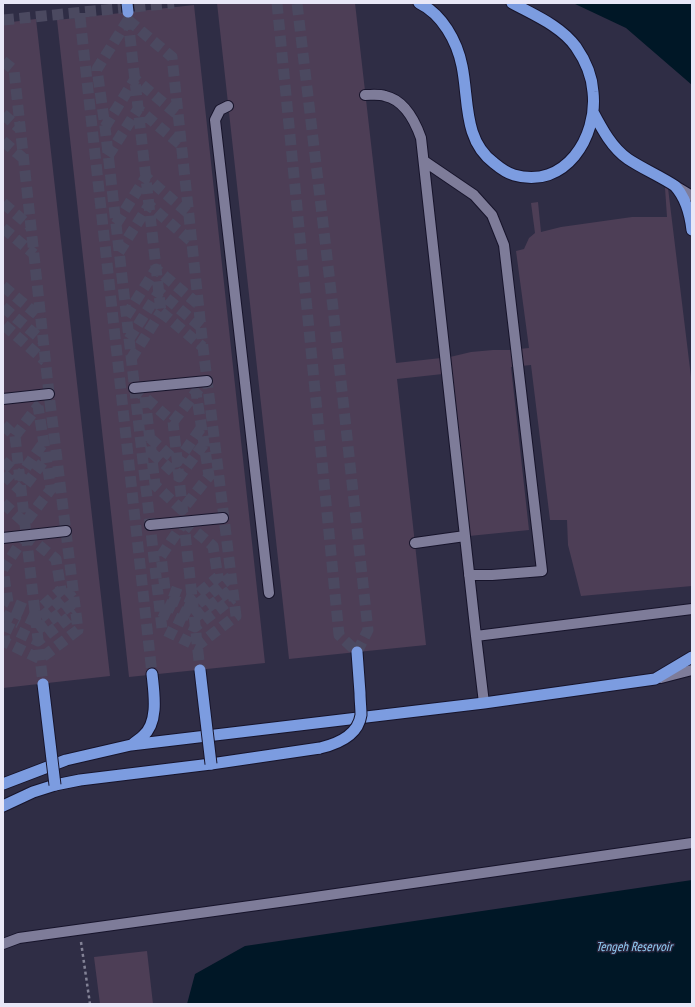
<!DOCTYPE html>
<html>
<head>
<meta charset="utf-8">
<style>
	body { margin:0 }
	#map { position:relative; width:695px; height:1007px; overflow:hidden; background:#2f2d45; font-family:"PT Sans Narrow",sans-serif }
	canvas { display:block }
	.frame { position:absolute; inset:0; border:4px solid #e8e7f7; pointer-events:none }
</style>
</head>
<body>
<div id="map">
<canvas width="695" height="1007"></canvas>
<div class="frame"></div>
</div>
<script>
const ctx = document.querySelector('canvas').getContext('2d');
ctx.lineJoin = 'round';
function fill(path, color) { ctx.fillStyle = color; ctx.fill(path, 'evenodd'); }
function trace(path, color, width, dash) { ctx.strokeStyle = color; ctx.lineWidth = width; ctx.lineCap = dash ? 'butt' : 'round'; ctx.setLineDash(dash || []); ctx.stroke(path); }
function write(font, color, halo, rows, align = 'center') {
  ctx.font = font + ' "PT Sans Narrow",sans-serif'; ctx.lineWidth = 3; ctx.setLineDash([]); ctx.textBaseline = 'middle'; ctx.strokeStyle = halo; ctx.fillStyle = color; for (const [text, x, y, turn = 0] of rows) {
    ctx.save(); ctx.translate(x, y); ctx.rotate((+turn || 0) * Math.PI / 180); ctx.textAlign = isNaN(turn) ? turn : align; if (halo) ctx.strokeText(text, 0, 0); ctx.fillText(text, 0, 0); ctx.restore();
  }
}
fill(new Path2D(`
	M573,3h119v82l-66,-57z
	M692,880v124h-505l8,-30 50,-28z`), '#001726');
fill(new Path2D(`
	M217,3h138l41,360 54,-6 21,-5 22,-2h16l20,-2 -13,-97 8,-2 5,-11 6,-5 -4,-30 7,-1 3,30 20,-5 71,-10h35l-2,-29h3l24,197v201l-111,10 -13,-51 -1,-25h-17l-19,-155 -20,2 18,163 -60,6 -17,-163 -55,6 29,266 -137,14z
	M194,5l71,658 -136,14 -72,-657z
	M36,19l74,657 -107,12v-665z
	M147,951l6,53h-53l-6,-47z`), '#4d3e56');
trace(new Path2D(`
	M277,3l62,632 18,17 11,-22 -35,-322 -36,-305
	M80,17l72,657
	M128,19l33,293
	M3,20l171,-17
	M128,20l44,37 31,290 33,269 -39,30 -35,-17 -57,-502 -8,-58z
	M3,61l11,9 35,324 29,236 -38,29 -35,-17 -2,-15
	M3,114l17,15
	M105,127l30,-48 43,36
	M3,141l21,18
	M108,156l30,-47 43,36
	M3,203l28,24
	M116,224l30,-47 42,36
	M3,228l31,26
	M119,252l30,-47 42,36
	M3,286l38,32
	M3,307l40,34
	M161,312l42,35
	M126,316l30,-47 42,35
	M4,325l41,36
	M129,339l30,-47 42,35
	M131,359l30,-47
	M134,388l39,34 27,248
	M145,397l10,88 27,25 27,-34 -13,-84 11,-11
	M173,422l23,-30
	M3,425l12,11 28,248
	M15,436l23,-30
	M150,438l27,24 24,-34
	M152,453l27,24 25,-33
	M3,461l17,15 24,-34
	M3,474l18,17 25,-33
	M3,503l22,20 26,-34 -13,-83 11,-12
	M184,522l29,24 5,31 -26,22 -27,-10 -4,-33z
	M26,535l30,24 5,31 -26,23 -27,-11 -5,-33z
	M169,598l24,10 38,-31
	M165,604l29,14 38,-29
	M12,611l24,11 37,-32
	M160,611l35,16 38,-29
	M3,615l16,8
	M3,625l35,16 38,-29
	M37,630l38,-28`), '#4b4960', 11, [11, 5.5]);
trace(new Path2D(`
	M80,13v4`), '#4b4960', 12, [12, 6]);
const service = new Path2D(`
	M365,95c7,0 14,-1 20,1 19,4 30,25 36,42l55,498 8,67
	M228,106l-8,4 -5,10 54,473
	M424,161l50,34 18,20 12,30 38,326 -50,4h-23
	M677,187l15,9
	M134,388l73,-7
	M3,399l46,-5
	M150,525l73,-7
	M3,538l63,-7
	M415,543l50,-7
	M476,636l216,-27
	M661,678l31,-8
	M3,944l16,-6 282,-39 391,-56`);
const trunk = new Path2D(`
	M419,3c23,11 38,38 43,63 7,34 1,74 32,97 6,5 13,10 20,12 51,15 84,-38 79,-83 -1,-16 -8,-32 -17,-45 -15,-21 -42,-32 -64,-44
	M593,112c9,17 19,36 35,47 15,10 32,17 47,27 11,12 15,27 17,44
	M133,744c3,-3 7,-5 10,-8 16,-14 11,-43 9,-62
	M3,784l63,-24 65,-15 353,-42 171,-24 37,-22
	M3,806l30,-14 22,-7 25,-5 131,-16 109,-16`);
trace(service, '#17142b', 12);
trace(trunk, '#17142b', 13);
trace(new Path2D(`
	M81,942l9,62`), '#838296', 2.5, [3, 3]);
trace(service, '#7e7c99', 10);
trace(trunk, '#7c9ce0', 11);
const trunkBridge = new Path2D(`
	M127,3l1,9
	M200,670l11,94
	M43,684l12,101
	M320,748c17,-4 38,-12 41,-33 0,-7 -1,-15 -1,-22 -1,-14 -2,-27 -3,-41`);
trace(trunkBridge, '#17142b', 13, []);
trace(trunkBridge, '#7c9ce0', 11);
write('italic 13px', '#93cff7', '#25233a', [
	["Tengeh Reservoir",634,947]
]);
</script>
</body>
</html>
